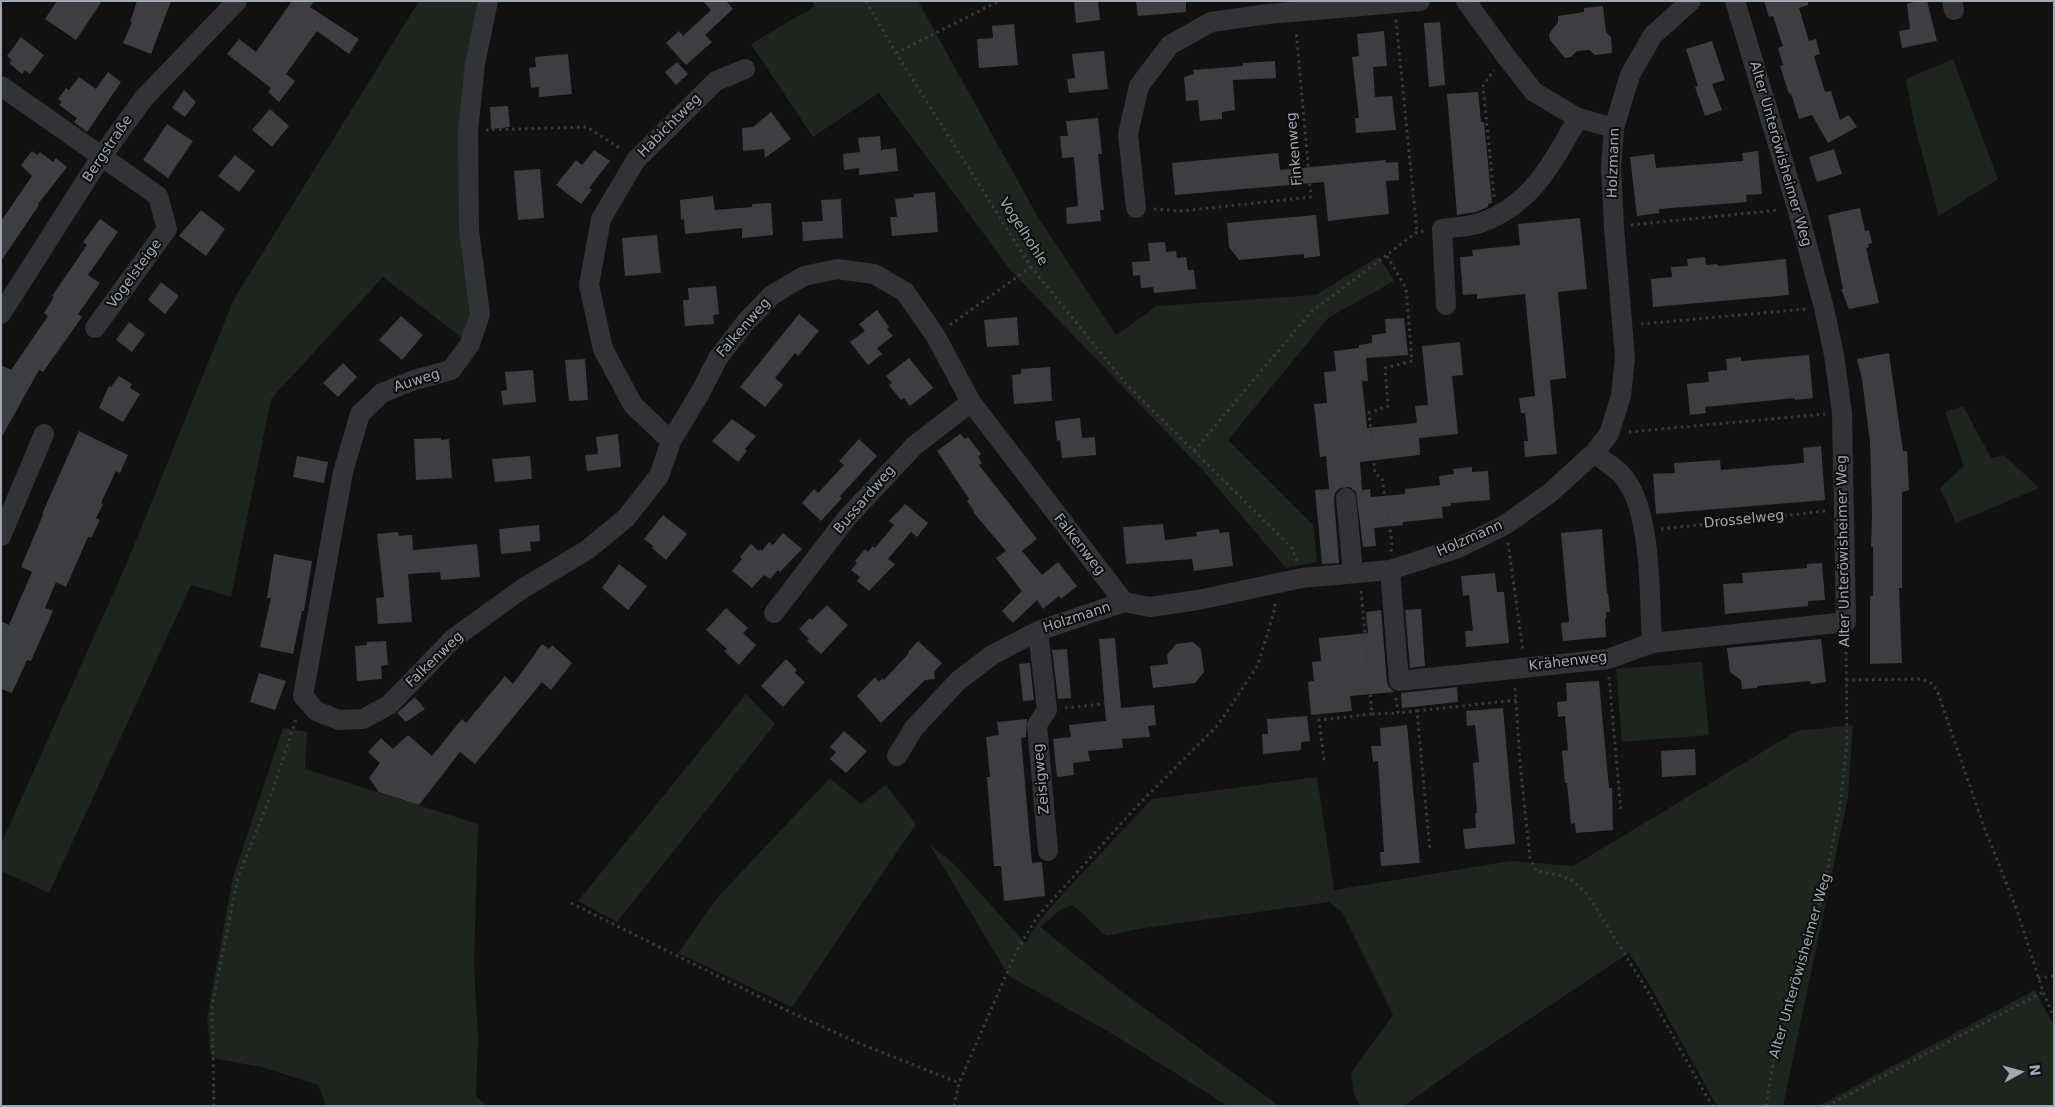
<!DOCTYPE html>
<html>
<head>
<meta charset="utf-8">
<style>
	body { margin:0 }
	#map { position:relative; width:2055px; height:1107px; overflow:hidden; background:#111112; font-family:"DejaVu Sans",sans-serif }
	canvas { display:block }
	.frame { position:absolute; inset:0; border:2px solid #a2a8b3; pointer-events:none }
	.north { position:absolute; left:1995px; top:1047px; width:50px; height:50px; -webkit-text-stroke:4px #0c0c0d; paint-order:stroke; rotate:83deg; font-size:14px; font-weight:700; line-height:20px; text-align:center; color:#a2a8b3 }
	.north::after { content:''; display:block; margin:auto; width:18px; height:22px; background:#a2a8b3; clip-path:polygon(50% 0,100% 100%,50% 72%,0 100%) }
</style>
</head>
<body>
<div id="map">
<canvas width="2055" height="1107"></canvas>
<div class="frame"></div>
<div class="north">N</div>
</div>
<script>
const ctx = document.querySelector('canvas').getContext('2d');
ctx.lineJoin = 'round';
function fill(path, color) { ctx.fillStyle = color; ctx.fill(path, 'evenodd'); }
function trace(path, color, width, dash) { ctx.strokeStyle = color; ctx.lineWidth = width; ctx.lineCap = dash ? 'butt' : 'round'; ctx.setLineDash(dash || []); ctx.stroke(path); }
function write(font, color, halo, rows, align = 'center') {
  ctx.font = font + ' "DejaVu Sans",sans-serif'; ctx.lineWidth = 4; ctx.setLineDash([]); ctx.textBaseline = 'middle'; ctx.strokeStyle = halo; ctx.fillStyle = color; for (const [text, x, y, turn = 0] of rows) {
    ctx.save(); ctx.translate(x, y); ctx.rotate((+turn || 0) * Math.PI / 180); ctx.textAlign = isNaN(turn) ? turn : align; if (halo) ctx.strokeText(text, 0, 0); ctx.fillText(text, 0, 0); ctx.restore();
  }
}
fill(new Path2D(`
	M419,1h69l-13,63 -5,280 -87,-67 -112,122 -40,198 -40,-12 -142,308 -48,-22v-27l125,-279 108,-266z
	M812,1h106l121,218 77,116 41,-29 159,-11 60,-37h4l14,23 -66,37 -100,122 85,85 4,37 -31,6 -86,-101 -188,-195 -133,-179 -66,44 -62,-93 64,-38z
	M1953,59l45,120 -59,37 -25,-93 -8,-44z
	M1963,406l28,52 13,-3 35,33 -83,35 -16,-35 24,-22 -19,-54z
	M1702,662l7,73 -87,7 -6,-73z
	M746,694l29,30 -158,198 -39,-21z
	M1853,725l-5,72 -65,309h-66l-68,-122 -20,-31 -155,103 -70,50h-44l-6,-12 -3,-21 42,-58 -51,-103 -13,-10 -191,27 -32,7 -33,-31 -13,5 -20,17 77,61 162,118h-51l-112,-70 -107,-60 -79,-131 23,18 72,80 14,-22 30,-34 83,-88 165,-22 17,113 177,-29 62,5 224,-135z
	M283,728l24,4 -2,37 173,55 -4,141 4,72 -2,59 11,10h-161l-8,-21 -56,-18 -51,-9 -4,-39 26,-142z
	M830,778l31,26 25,-19 30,39 -124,183 -114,-54 39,-55z
	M2035,990l19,36v80h-236z`), '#1d251e');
fill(new Path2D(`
	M57,1h45l-26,39 -31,-21z
	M137,1h34l-20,53 -28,-11 9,-21h-2z
	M292,1h22l-4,6 49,32 -10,15 -32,-23 -31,43 9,7 -16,21 -11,-10 3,-4 -44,-34 12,-15 17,13z
	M703,1h23l7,8 -28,26 7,7 -26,23 -20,-22 13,-12 4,5 28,-26z
	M1074,1h24l2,19 -24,3z
	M1136,1h50v11l-48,4z
	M1764,1h44v4l-9,3 10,33 7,-2 4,15 -6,2 11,36 6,-1 9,29 9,-5 8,12 -29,16 -16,-28 -13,4 -8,-26 -2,1 -9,-28 3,-1 -5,-17 5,-2 -10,-30 -4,1z
	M1918,1h9l10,40 -35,7 -3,-17 11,-2 -3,-25z
	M1603,6l3,26 5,5 1,16 -17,2 -6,-5 -12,1 -6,6 -6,1 -15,-18 -1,-6 9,-12v-6l26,-4v-4z
	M1440,22l5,63 -16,2 -5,-64z
	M1014,24l4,41 -39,3 -2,-29 16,-1 -1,-12z
	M1384,31l3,35 -14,1 2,30 17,-1 4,34 -40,3 -1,-15h4l-7,-61 7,-1 -2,-22z
	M21,37l23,18 -14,19 -5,-4 -3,4 -13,-11 3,-3 -5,-4z
	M1712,41l13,39 -13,4 10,26 -17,6 -10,-29 3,-1 -12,-37z
	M1104,51l4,38 -39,4 -2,-14 8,-1 -3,-24z
	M568,54l4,40 -33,3v-10l-8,1 -2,-20 7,-1 -1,-10z
	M1275,61l1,17 -43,2 2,30 -13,2v7l-22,2 -2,-21 -12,1 -2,-24 10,-3 -1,-4 50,-4v-3z
	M677,62l11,12 -12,11 -11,-13z
	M108,72l13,10 -34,50 -13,-10 3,-4 -18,-13 3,-3 -4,-3 8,-11 3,2 10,-13 17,12z
	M184,90l12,12 -11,15 -13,-9z
	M1478,92l3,30h3l8,81 -4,1v3l-12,5 -19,3 -10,-121z
	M508,106l2,21 -19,2 -1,-22z
	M270,109l19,17 -17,21 -20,-17z
	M771,112l20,27 -26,19 -1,-9 -21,2 -1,-23 11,-1z
	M1098,118l4,36h-4l6,56h-4l1,11 -34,3 -1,-16 12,-2 -4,-49 -12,1 -2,-22h8l-2,-15z
	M167,124l26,17 -25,37 -25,-18z
	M880,136l1,14 15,-2 2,23 -39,4v-7l-15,2 -1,-16 17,-2 -2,-14z
	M1834,149l8,25 -25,8 -8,-25z
	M594,150l16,11 -21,27 3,2 -11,14 -25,-19 20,-25 6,5z
	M32,151l5,4 3,-3 13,10 3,-4 11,9 -29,37 1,1 -38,56v-40l31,-45 -11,-11z
	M1758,151l4,43 -16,1 1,7 -88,7v4l-22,3 -7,-59 24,-3 2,14 87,-7 -1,-8z
	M1278,153l2,17 106,-10v3l12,-1 1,18 -13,1 3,33 -61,7 -4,-39 -149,13 -3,-32z
	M235,155l20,16 -16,21 -21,-16z
	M540,169l4,49 -26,2 -4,-49z
	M935,192l3,40 -46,4 -2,-19h7l-2,-18 19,-2 -1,-3z
	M713,196l2,14 37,-3v-3l19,-1 2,32 -31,3v-10l-57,6 -1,-15 -3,1 -1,-20z
	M841,199l2,39 -40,3 -1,-19 21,-1 -2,-21z
	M1860,208l5,23 4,-1 3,13 -4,1 1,3 -3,1 13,55 -30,6 -8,-20h2l-15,-74z
	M201,210l24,19 -19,27 -27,-20z
	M1316,215l4,41 -16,2v-4l-65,6 -10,-13 -2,-24z
	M1580,218l7,71 -29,3 8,86 -16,2 7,74 -32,3 -1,-16h4l-3,-28h-4l-2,-15 16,-2 -10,-102 -48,5v-5l-14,1 -3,-38 13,-1 -1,-6 48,-5 -2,-21z
	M100,219l18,13 -30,43 12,8 -22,31 4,3 -39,55 -4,-2 -38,68v-73l10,5 37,-54 -4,-3 10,-16 -2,-1 35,-51 -4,-3z
	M657,235l4,38 -36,3 -3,-38z
	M1165,242l1,10 10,-1 1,7 9,-1 2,13h6l2,19 -42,4 -1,-6 -12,1 -1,-13 -7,1 -1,-14 18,-1 -2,-18z
	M1705,257l1,8 11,-1 1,2 68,-7 3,36 -136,12 -2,-28 21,-2 -1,-10 17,-1 -1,-7z
	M161,282l18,14 -14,18 -17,-14z
	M716,286l3,28 -6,1 1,9 -29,2 -2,-26h6l-1,-12z
	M877,310l12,17 -2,2 6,7 -16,12 5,6 -14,11 -18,-23 15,-11 -6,-7z
	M799,314l20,17 -21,25 -3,-3 -20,25 8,7 -18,22 -25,-20z
	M401,316l22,19 -21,25 -23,-20z
	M1017,317l2,28 -32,2 -3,-27z
	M1404,318l4,37 -42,3 2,23h-6l5,47 50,-5 -2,-17 13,-1 -6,-59 38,-4 3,33 -11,1 6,58 -39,4 1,17 -60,7 2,28 8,-1 1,8 34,-3v-5l35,-4 -1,-9 15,-2 -1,-5 19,-2v5l16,-1 2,29 -39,3v3l-9,1 1,11 -40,4v3l-29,3 2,18 -13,1 -7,-55 -6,-5 -10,1 -5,5 -1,6 5,64 -17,1 -7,-74 14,-1 -3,-33 -6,1 -6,-53 13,-1 -3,-31 12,-1 -2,-20 25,-3v-3l13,-2v-8l14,-2 -1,-14z
	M129,322l16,12 -13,18 -16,-12z
	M1889,353l14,98h4l2,39 -7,2v96h-3l3,75 -32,1v-68h3v-49h-2l1,-34 -2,-71 -8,-63 -5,-20z
	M1809,355l4,43 -18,2v-2l-90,9 1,6 -16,2 -3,-31 22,-2 -1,-10 19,-2 -1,-11 15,-2v4z
	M909,358l24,30 -23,18 -6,-8 -3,2 -12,-15 3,-2 -6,-7z
	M585,359l3,41 -19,1 -4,-41z
	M343,363l14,14 -19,20 -15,-14z
	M1050,367l2,34 -38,3 -2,-29 9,-1v-5z
	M533,370l3,32 -33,3 -2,-14 6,-1 -2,-18z
	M119,376l13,8 -2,4 10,6 -17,28 -24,-14 10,-22 2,1z
	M1080,418l2,20 13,-1 1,18 -34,3 -2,-18 -3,1 -2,-20z
	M732,419l24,17 -11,13 2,2 -9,11 -26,-21z
	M79,431l49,24 -8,18 -4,-2 -15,32 2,1 -7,14 4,2 -9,18 -3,-1 -22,50 -10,-5 -11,26 8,3 -22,50 -4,-1 -15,33 -11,-4v-68l8,4 23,-53 -11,-5 22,-52 -1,-1z
	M618,434l3,33 -34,4 -2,-16 13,-1 -2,-17z
	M960,434l5,5 3,-2 13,17 -3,3 4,6 -3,2 58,74 -15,12 20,24 16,-13 19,24 -16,13 -2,-3 -16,13 -6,-9 -24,23 -11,-12 20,-20 -26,-33 10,-7 -33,-39 1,-1 -7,-10 2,-2 -32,-48z
	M441,438v2l8,-1 3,39 -36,2 -2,-41z
	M859,439l18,17 -37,40 2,2 -21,23 -19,-18 12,-14 4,4 26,-28 -5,-4z
	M1821,446l4,54 -169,14 -3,-40 22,-1 -1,-10 46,-3 1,10 83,-7 -1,-15z
	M297,456l31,6 -4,21 -31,-6z
	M530,456l2,23 -37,3 -3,-23z
	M905,504l23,19 -11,14 -6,-5 -23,27 7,5 -26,27 -12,-10 3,-4 -9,-7 6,-7 -2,-2 10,-12 3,3 5,-6 2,2 19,-23 -5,-4z
	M663,515l24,19 -21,26 -14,-12 1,-2 -9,-7z
	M1163,524l2,16 32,-4 -1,-4 23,-3 1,4 9,-1 4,34 -39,5 -2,-12 -66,5 -3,-37z
	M539,525l1,16 -10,1 1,9 -30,3 -2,-25z
	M1602,529l5,65 1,-1 2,19h-4v7h-1l1,18 -43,4 -2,-18 8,-1 -8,-89z
	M398,532l1,4 13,-1 1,15 64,-6 3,33 -39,3 -1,-8 -32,2 4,48 -34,2 -2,-26 8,-1 -7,-63z
	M783,533l19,16 -22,23 -2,-2 -8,9 -6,-4 -12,13 -20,-17 10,-12 -2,-2 11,-13 8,7 1,-2 2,2 7,-9 4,3z
	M274,554l38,7 -8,50h-2l-9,43 -33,-7 11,-49h-4z
	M1822,563l3,37 -17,1v5l-83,8 -2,-30 20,-1 -1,-10 65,-5v-4z
	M619,564l28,22 -19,24 -26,-22z
	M1495,573l2,19h7l5,51 -43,4 -1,-16h8l-4,-36 -6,1 -2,-20z
	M827,605l21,20 -27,29 -14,-13 2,-2 -10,-10 11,-11 2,2z
	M726,608l22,20 -5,5 13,12 -17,20 -15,-14 3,-2 -21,-19z
	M1421,609l4,57 -15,2 -5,-58z
	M1381,610l6,72 2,5 5,5 -44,4 2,15 -41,4 -3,-33 6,-1 -2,-19 9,-1 -2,-23 49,-5 -2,-21z
	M1115,638l6,70 33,-3 2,20 -8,1 2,11 -28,2 1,9 -35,3 2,10 -17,2 1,12 -17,2 -4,-38 18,-2 -2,-12 37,-4 -7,-82z
	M1821,639l5,43 -15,2 -1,-3 -53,5v2l-15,1 -1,-9 -11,-8 -3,-24z
	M386,641l2,24 -7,1 1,13 -25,2 -2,-35 12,-1v-3z
	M918,641l24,22 -8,9 1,7 -10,1 -44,43 -24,-27 18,-19 4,5 4,-4 1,2 25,-27 -1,-1z
	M1193,642l8,7 3,23 -9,11 -42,5 -3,-22 18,-2 -1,-9 9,-11z
	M542,644l7,5 3,-4 20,18 -21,27 -9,-8 -67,82 -15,-12 -41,53 -40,-13 -10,-14 11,-15 -12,-11 13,-14 12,11 15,-14 24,21 30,-37 4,4 39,-47 8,8z
	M1067,649l4,49 -13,1 -6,-49z
	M786,659l11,11 -2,3 10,9 -22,25 -22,-21z
	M1030,663l4,37 -11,1 -4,-37z
	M259,673l27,8 -11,29 -25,-8z
	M1599,681l10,107h3l1,42 -37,3 -1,-10 -4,1 -4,-41h-2l-3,-32 6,-1 -3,-34 -7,1 -1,-15 10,-1 -1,-18z
	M1457,687l1,15 -56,6 -1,-15z
	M415,697l10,12 -19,13 -9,-9z
	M1503,708l12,136 -50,5 -2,-20 13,-1 -1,-15h2l-4,-50 6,-1 -4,-37 -8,1 -1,-15z
	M1307,716l3,25 -9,1v8l-38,4 -1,-20h6l-1,-15z
	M1027,719l-1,18 -5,1 11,125 10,-1 3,34 -41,5 -3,-35h-7l-7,-89h3l-4,-40 13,-2 -2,-13z
	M1407,725l13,138 -39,3 -1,-14h4l-6,-91 -5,1 -2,-16h10l-1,-18z
	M844,731l23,20 -21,22 -16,-14 6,-7 -6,-5z
	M1695,749l1,26 -34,2 -1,-26z`), '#3d3e42');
trace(new Path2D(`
	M866,1l30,52 135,214 96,118 165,163 5,14
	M1396,20l21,212
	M896,53l103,-52
	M486,130l101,-3 34,22
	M1494,197l-11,-111 11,-16
	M1154,209l28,2 129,-14 -15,-167
	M1631,225l148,-15
	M1387,256l19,32 6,73 -27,7 3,38 -19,7 6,61 7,4 10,64 -1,10
	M1641,324l165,-15
	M950,325l81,-58
	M1629,432l196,-18
	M1194,451l116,-138 107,-81 7,-1
	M1661,529l165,-18
	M1508,543l15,108
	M1609,677l12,135
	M1846,680l74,-1 10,3 7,8 47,137 33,83 26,82 11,25
	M1515,688l5,75 10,95 6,13 23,4 14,6 15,14 59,95 65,116
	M1396,698l2,15 19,-2 13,140
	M1065,708l46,-5
	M1417,711l99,-11
	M1372,714l26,-1
	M1324,760l-5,-40 53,-6 -11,-124
	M571,903l213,106 72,33 103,41
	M2038,978l16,-2
	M214,1106l-2,-100 26,-129 33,-82 26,-79
	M954,1106l5,-23 58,-133 21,-34 98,-109 82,-82 40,-60 17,-57v-6
	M1766,1106l8,-48 50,-170 16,-83 7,-63 -1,-101
	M1827,1106l216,-114`), '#383a3e', 3, [2.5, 4]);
trace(new Path2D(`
	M488,1l-13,63 -7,67 1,100 11,83 -10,30 -19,26 -37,10 -32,13 -22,21 -17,58 -40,224 13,15 23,9 24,-1 26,-14 65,-67 68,-49 65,-39 39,-32 33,-42 12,-35 29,-48 18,-35 27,-35 27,-28 32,-19 33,-7 37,5 31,18 30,43 36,67 153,200
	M1466,1l39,54 29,37 44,26 36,10
	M1952,1l2,9
	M1,86l157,110 9,33 -72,99
	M1136,208l-8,-74 11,-48 31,-41 41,-23 57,-8 152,-13
	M1446,305l-4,-76c12,-2 27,-2 38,-6 52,-18 72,-60 98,-105
	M1,314l100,-157 43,-59 93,-97
	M671,441l-38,-36 -30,-56 -14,-64 12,-66 35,-59 80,-79 29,-12
	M1594,453c9,7 19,13 27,21 32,33 28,124 31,169
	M1346,498l7,74
	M1,536l43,-102
	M1390,570l9,111 209,-22 44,-16 194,-21 -4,-209 -8,-58 -10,-47 -27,-100 -62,-207
	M774,613l72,-94 68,-73 57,-44
	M1038,631l9,79 -10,15 11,126
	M897,756l17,-28 44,-47 34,-26 46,-24 86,-29 26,5 48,-7 104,-22 88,-8 68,-22 47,-23 45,-32 44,-40 15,-19 12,-38 4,-38 -11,-131 -3,-60 3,-39 16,-53 23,-40 38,-34`), '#323337', 20);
write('14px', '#a2a8b3', '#0c0c0d', [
	["Habichtweg",670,126,-45],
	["Bergstraße",108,149,-56],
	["Finkenweg",1295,149,-95],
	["Alter Unteröwisheimer Weg",1780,154,74],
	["Holzmann",1614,163,-88],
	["Vogelhohle",1023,232,57],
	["Vogelsteige",135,274,-54],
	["Falkenweg",744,328,-49],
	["Auweg",417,381,-18],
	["Bussardweg",865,500,-49],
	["Drosselweg",1744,520,-6],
	["Holzmann",1470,539,-24],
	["Falkenweg",1079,545,52],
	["Alter Unteröwisheimer Weg",1844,551,-91],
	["Holzmann",1077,618,-18],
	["Falkenweg",435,660,-44],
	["Krähenweg",1568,662,-7],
	["Zeisigweg",1042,779,-95],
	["Alter Unteröwisheimer Weg",1801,966,-74]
]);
</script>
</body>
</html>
